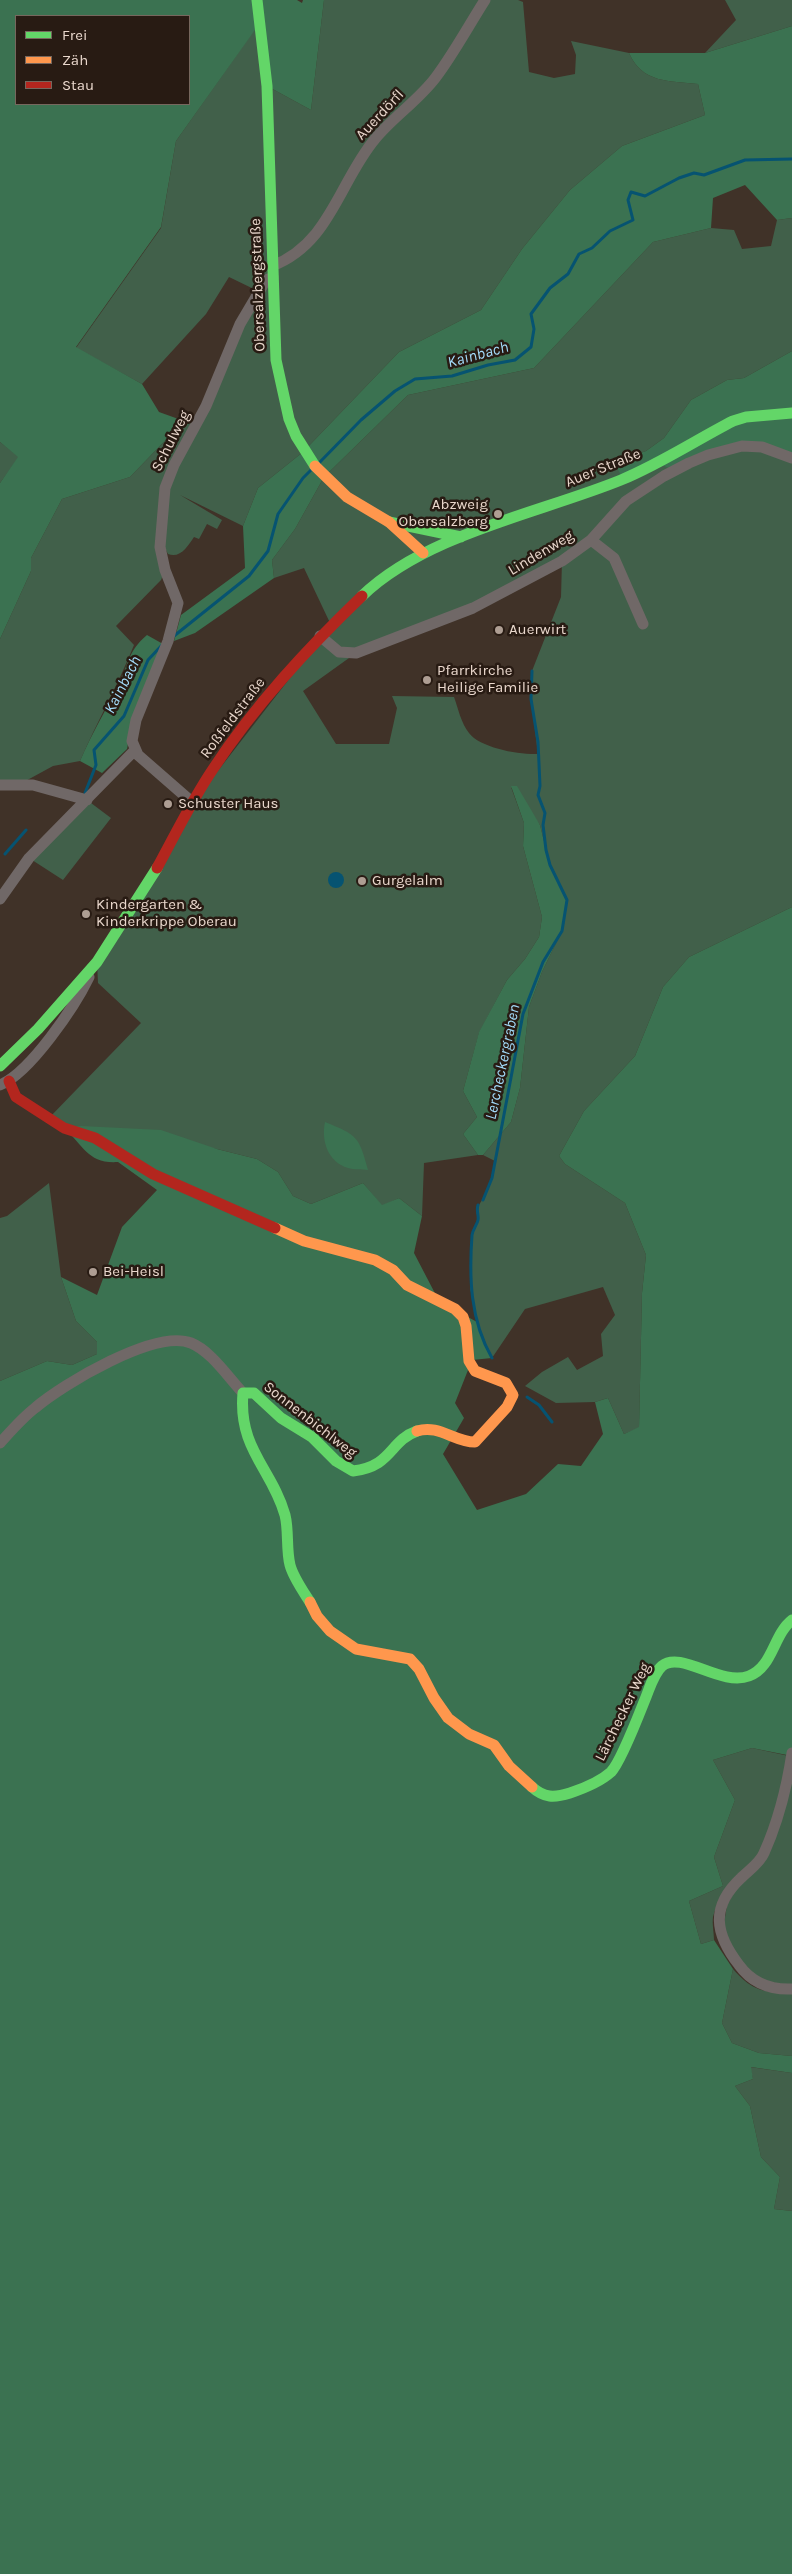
<!DOCTYPE html>
<html>
<head>
<meta charset="utf-8">
<style>
	body { margin:0 }
	#map { position:relative; width:792px; height:2574px; overflow:hidden; background:#403228; font-family:Karla,sans-serif }
	canvas { display:block }
	.legend { position:absolute; left:15px; top:15px; width:175px; height:90px; box-sizing:border-box; background:#281b13; border:1px solid #76675d; margin:0; padding:6px 9px; list-style:none; font-size:15px; color:#ead8cd }
	.legend li { display:flex; align-items:center; gap:10px; height:25px }
	.legend b { width:25px; border:1px solid #76675d }
</style>
</head>
<body>
<div id="map">
<canvas width="792" height="2574"></canvas>
<ul class="legend">
<li><b style="height:6px;background:#63d668"></b>Frei</li>
<li><b style="height:6px;background:#ff974d"></b>Zäh</li>
<li><b style="height:6px;background:#b3261e"></b>Stau</li>
</ul>
</div>
<script>
const ctx = document.querySelector('canvas').getContext('2d');
ctx.lineJoin = 'round';
function fill(path, color) { ctx.fillStyle = color; ctx.fill(path, 'evenodd'); }
function trace(path, color, width, dash) { ctx.strokeStyle = color; ctx.lineWidth = width; ctx.lineCap = dash ? 'butt' : 'round'; ctx.setLineDash(dash || []); ctx.stroke(path); }
function write(font, color, halo, rows, align = 'center') {
  ctx.font = font + ' Karla,sans-serif'; ctx.lineWidth = 5; ctx.setLineDash([]); ctx.textBaseline = 'middle'; ctx.strokeStyle = halo; ctx.fillStyle = color; for (const [text, x, y, turn = 0] of rows) {
    ctx.save(); ctx.translate(x, y); ctx.rotate((+turn || 0) * Math.PI / 180); ctx.textAlign = isNaN(turn) ? turn : align; if (halo) ctx.strokeText(text, 0, 0); ctx.fillText(text, 0, 0); ctx.restore();
  }
}
fill(new Path2D(`
	M324,0h194l5,2 6,70 25,6 21,-4 1,-19 -5,-14 58,12c13,30 40,28 69,31l7,31 -83,31 -52,44 -48,59 -41,61 -82,42 -96,100 -45,36 -15,38 -63,-31 42,25 -5,9 -10,-5 -8,15 -5,-2c-6,9 -14,22 -26,17 -10,-16 -2,-46 1,-64l-4,-2 -5,59 5,23 -4,10 -45,46 18,19c-16,40 -37,77 -54,116l-27,5 -33,18 -20,1v-146l31,-68v-13l31,-59 68,-22 54,-56 12,4 44,-101 20,-32 -31,-15 -23,37 -64,70 -66,-36 85,-120 15,-87 84,-119 7,64 44,24z
	M725,0h67v26l-87,27 31,-33z
	M792,218v133l-48,27 -17,2 -36,20 -27,38 -18,13 -32,12 28,7 100,-24 50,12v449l-103,50 -26,30 -28,69 -51,55 -25,45 6,8 60,39 21,52 -4,38 -3,135 -15,6 -16,-36 -13,4 -39,1 -31,-17 17,-14 26,-15 9,13 26,-14 -2,-22 14,-19 -12,-28 -78,22 -33,49 -15,-36 -7,-34 2,-56 6,-11 -2,-11 12,-20 7,-29 -12,-6 28,-33 9,-34 9,-81 13,-35 20,-41 5,-31 -17,-35 -10,-40 -29,-38 13,36 -1,23 19,71 -3,20 -14,22 -18,21 -28,53 -16,58 14,26 -14,17 15,21 -54,8 -2,53 -23,-18 -17,8 -19,-23 -52,21 -18,-8 -15,-24 -21,-13 -40,-10 -153,-21 -16,-9 93,-96 -43,-40 -1,-21 96,-159 138,-178 -27,-57 -30,10 -2,-18 23,-31 29,-52 84,-82 126,-27 119,-126 58,-14 23,2 8,19 29,-3 6,-26zM562,561l-1,36 -29,74 -1,28 7,55c-18,1 -58,-6 -69,-21 -8,-10 -11,-25 -15,-36l-62,-1 5,12 -8,36h-53l-33,-53 53,-38 117,-45z
	M0,442l19,15 -19,26z
	M87,800l24,18 -48,62 -34,-22z
	M49,1183l12,94 15,44 21,21v12l-25,11 -25,-4 -47,20v-163l7,-2z
	M752,1748l37,8c-7,28 -14,66 -27,92 -12,26 -42,41 -49,69 -1,7 1,16 1,23l-13,4 -12,-43 34,-15 -9,-29 21,-57 -22,-40z
	M792,1771v215l-39,-7 -31,-43 5,-31 9,-16 22,-22z
	M733,1969c19,22 31,24 59,23v64l-33,-3 -27,-10 -10,-20z
	M750,2067l42,6v138l-18,-2 6,-32 -19,-20 -11,-51 -15,-20 18,-7z`), '#41604a');
fill(new Path2D(`
	M0,0h297l5,3 1,-3h21l-13,110 -44,-24 -7,-63 -84,118 -15,86 -85,120 66,37 17,28 25,9 -54,56 -68,22 -31,59v13l-31,68v-156l18,-26 -18,-15zM16,16h173v88h-173z
	M792,26v192l-15,2 -32,-35 -32,13 -2,30 -58,14 -119,126 -126,27 -84,82 -29,52 -23,31 2,18 -79,55 -21,8 7,-26 64,-47 -2,-42 15,-38 45,-36 96,-100 82,-42 41,-61 48,-59 52,-44 83,-31 -7,-31c-29,-3 -56,-1 -69,-31h76z
	M792,351v107l-39,-12 -79,25 -17,-9 -34,17 -9,-17 32,-11 18,-13 27,-38 36,-20 17,-2z
	M147,635l16,9 -30,74 -6,31 -25,24 -22,-12c12,-28 26,-51 39,-77 10,-21 9,-33 28,-49z
	M511,786h6l23,39 10,40 17,35 -5,31 -20,41 -13,35 -9,81 -9,34 -28,33h-5l-15,-21 14,-17 -14,-26 16,-59 28,-52 18,-21 14,-22 3,-20 -19,-71 1,-23z
	M792,907v849l-40,-8 -39,12 22,40 -21,57 9,29 -34,15 12,43 13,-4 19,29 -11,54 10,20 27,10 33,3v17l-41,-6 2,12 -18,7 15,20 11,51 19,20 -6,32 18,2v363h-792v-1193l47,-20 25,4 25,-11v-12l-21,-21 -15,-44 36,18 25,-68 35,-37 -39,-28c-30,2 -34,-16 -54,-34l17,-2 80,4 56,19 40,10 21,13 15,24 18,8 52,-21 19,22 17,-7 23,18 -8,37 25,48 38,21 15,36 -20,2 -17,43 9,15 -21,36 34,56 49,-16 32,-30 23,2 22,-32 -8,-32 13,-4 16,36 15,-7 3,-134 4,-38 -21,-52 -60,-39 -6,-8 25,-45 51,-55 28,-69 26,-30z
	M325,1122c32,13 34,14 43,48 -6,-1 -14,0 -20,-2 -20,-6 -27,-27 -23,-46z`), '#3b7251');
fill(new Path2D(`
	M328 880a8 8 0 1 1 16 0a8 8 0 1 1-16 0Z`), '#065371');
trace(new Path2D(`
	M318,464l43,-44 34,-29 20,-12 37,-3 36,-11 27,-5 16,-13 3,-18 -3,-15 19,-26 18,-14 11,-20 13,-6 18,-17 23,-11 -5,-20 3,-8 14,4 34,-18 15,-5 10,2 41,-15 47,-1
	M174,636l75,-60 19,-25 10,-37 25,-36 8,-8
	M85,793l11,-28 -2,-15 30,-34 24,-56 14,-15
	M5,854l21,-24
	M483,1200l9,-22 31,-164 20,-52 19,-31 5,-31 -17,-35 -4,-15 -3,-25 2,-12 -7,-18 2,-9 -2,-44 -7,-43 1,-28
	M478,1205c-2,6 1,10 0,15 -1,5 -5,9 -6,15 -3,42 -2,85 20,123
	M527,1397l12,8 13,17`), '#065371', 3);
trace(new Path2D(`
	M272,266c58,-22 67,-84 103,-127 18,-22 44,-39 61,-62 18,-24 33,-52 49,-77
	M591,540l23,18 29,66
	M320,636l19,16 17,1 117,-45 89,-47 29,-21 35,-39 38,-25 25,-13 19,-8 34,-9 20,1 30,11
	M0,785h33l54,15
	M193,803l-55,-48 -6,-14 4,-21 32,-79 10,-38 -13,-33 -5,-23 5,-59 9,-23 32,-59 34,-82 26,-44 7,-3
	M0,899l29,-41 105,-107
	M0,1085c30,-12 75,-79 89,-108
	M0,1443c11,-12 22,-25 35,-35 28,-24 120,-79 156,-65 20,8 37,34 52,50
	M792,1753c-5,33 -14,69 -28,100 -4,10 -15,17 -23,25 -31,29 -26,56 -2,87 13,18 31,25 53,24`), '#706867', 11);
trace(new Path2D(`
	M257,0l10,86 9,274 13,59 7,17 19,30
	M389,522l72,15
	M362,596c64,-62 178,-83 259,-116 39,-16 75,-40 112,-59l13,-4 46,-4
	M0,1066l38,-37 59,-67 60,-94
	M310,1602c-7,-11 -17,-25 -20,-37 -4,-16 -1,-34 -5,-50 -13,-46 -47,-66 -42,-122h11l27,25 31,19 24,24 17,10c40,-5 36,-30 64,-40
	M532,1787c12,11 22,11 38,6 12,-4 31,-12 41,-21 10,-10 29,-60 35,-75 4,-10 8,-24 16,-31 19,-16 59,21 87,10 24,-9 24,-41 43,-56`), '#63d668', 11);
trace(new Path2D(`
	M315,466l32,31 42,25 34,31
	M275,1228l29,13 71,19 18,10 14,15 48,24 8,8 3,9 3,35 6,10 31,12 7,12 -6,12 -32,35c-21,0 -36,-18 -58,-11
	M310,1602l7,14 13,15 26,18 54,10 9,10 15,29 14,20 21,16 25,11 15,21 23,21`), '#ff974d', 11);
trace(new Path2D(`
	M157,868c18,-33 35,-68 56,-99 43,-65 94,-120 149,-173
	M9,1081l7,16 48,31 31,10 58,36 122,54`), '#b3261e', 11);
for (const [x, y, r, color] of [
	[498,514,5,"#ae9e93"],
	[499,630,5,"#ae9e93"],
	[427,680,5,"#ae9e93"],
	[168,804,5,"#ae9e93"],
	[362,881,5,"#ae9e93"],
	[86,914,5,"#ae9e93"],
	[93,1272,5,"#ae9e93"]
]) { const dot = new Path2D(); dot.arc(x, y, r, 0, 2 * Math.PI); ctx.fillStyle = color; ctx.fill(dot); trace(dot, '#281b13', 2); }
write('15px', '#ead8cd', '#281b13', [
	["Auerdörfl",380,115,-47],
	["Obersalzbergstraße",258,285,-92],
	["Schulweg",171,441,-63],
	["Auer Straße",603,468,-22],
	["Lindenweg",541,553,-31],
	["Roßfeldstraße",233,718,-53],
	["Sonnenbichlweg",310,1420,38],
	["Lärchecker Weg",623,1712,-64]
]);
write('15px', '#ead8cd', '#281b13', [
	["Abzweig",488,505,"right"],
	["Obersalzberg",488,522,"right"],
	["Auerwirt",509,630],
	["Pfarrkirche",437,671],
	["Heilige Familie",437,688],
	["Schuster Haus",178,804],
	["Gurgelalm",372,881],
	["Kindergarten &",96,905],
	["Kinderkrippe Oberau",96,922],
	["Bei-Heisl",103,1272]
], 'left');
write('italic 16px', '#a3dbfa', '#281b13', [
	["Kainbach",478,355,-15],
	["Kainbach",123,685,-63],
	["Lercheckergraben",503,1062,-78]
]);
</script>
</body>
</html>
